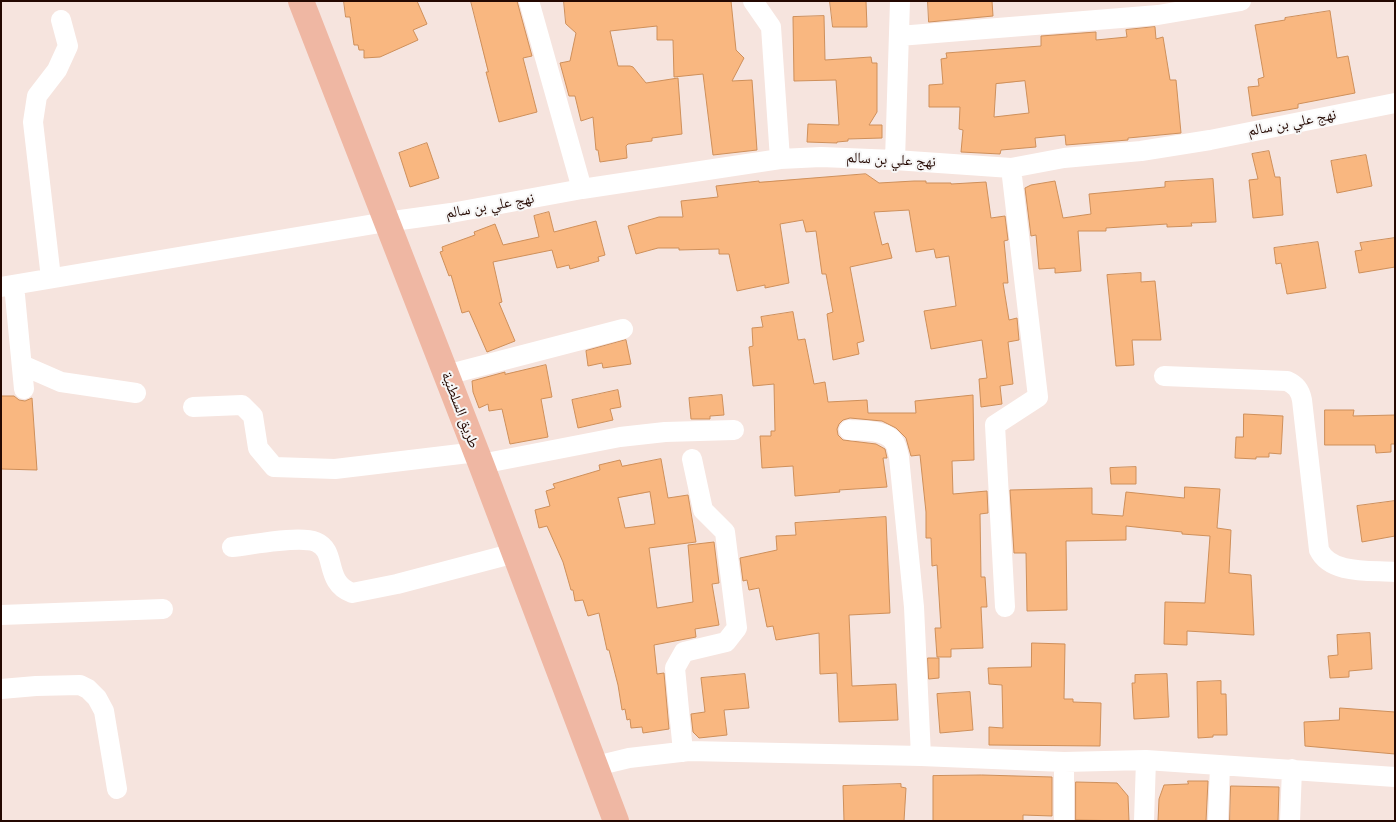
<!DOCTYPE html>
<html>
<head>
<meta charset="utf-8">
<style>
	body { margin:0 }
	#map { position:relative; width:1396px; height:822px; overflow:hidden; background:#f6e4de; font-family:"IBM Plex Sans",sans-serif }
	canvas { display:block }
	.frame { position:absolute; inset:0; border:2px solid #240801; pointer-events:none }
</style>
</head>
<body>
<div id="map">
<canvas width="1396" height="822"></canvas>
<div class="frame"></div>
</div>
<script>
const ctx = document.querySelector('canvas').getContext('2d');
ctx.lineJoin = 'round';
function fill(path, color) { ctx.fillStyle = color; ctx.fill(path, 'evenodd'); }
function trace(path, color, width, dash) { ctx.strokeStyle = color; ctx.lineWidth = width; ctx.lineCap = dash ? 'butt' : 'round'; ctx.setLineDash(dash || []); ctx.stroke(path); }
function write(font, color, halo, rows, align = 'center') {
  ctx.font = font + ' "IBM Plex Sans","Noto Naskh Arabic",sans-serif'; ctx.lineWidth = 4; ctx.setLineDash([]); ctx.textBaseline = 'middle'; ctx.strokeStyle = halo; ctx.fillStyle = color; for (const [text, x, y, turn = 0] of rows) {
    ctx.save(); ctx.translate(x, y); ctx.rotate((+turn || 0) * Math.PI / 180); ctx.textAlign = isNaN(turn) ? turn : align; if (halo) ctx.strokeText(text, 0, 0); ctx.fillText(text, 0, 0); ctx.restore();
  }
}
const building = new Path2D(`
	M344,1h73l10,23 -14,6 5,10 -38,17 -16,1v-8h-5l-1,-5h-4l-4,-28h-4z
	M471,1h46l15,55 -9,2 14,54 -38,10 -13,-50h2z
	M564,1h167l5,49 8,8 -12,23 20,-1 5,70 -44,5 -10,-81 -29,3 -1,-37h-16v-14l-47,5 8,35h12l3,1 13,16 32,-5 4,56 -30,4v3l-24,3 -2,2 1,12 -27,4 -2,-12h-2l-3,-33 -12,4 -6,-25h-6l-9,-33 10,-2 6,-28 -10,-9z
	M830,1h36l1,26h-34z
	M928,1h64l1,15 -64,6z
	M1330,11l7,47 11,-2 7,37 -57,11v4l-46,8 -4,-29 11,-1 -1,-7 6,-2 -9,-52 30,-5v-2z
	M824,16l1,44 46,-3 1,6h5v49l-8,13h13v13l-34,1v2l-11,1v1l-30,-1 1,-18 31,1 -3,-45 -42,1 -1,-64z
	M1155,27l1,12 7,-2 7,43h6l5,53 -53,5v2l-62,5 -1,-10 -30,3 1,9 -35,3 -1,4 -39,-2 2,-22 -4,-1 1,-22h-31v-22l14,-1 -2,-25 6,-1 -1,-5 95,-7v-10l55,-4v8l31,-3 -1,-7zM1025,81l4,32 -35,4 2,-33z
	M427,143l12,35 -29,9 -11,-34z
	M1269,151l6,26h5l3,38 -30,3 -4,-38 9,-1 -6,-25z
	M1366,155l6,31 -35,7 -6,-32z
	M866,174l13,9 35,-2h12v2h25v1l35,-2 5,36 14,-2 3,24 -4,1 4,42h-5l6,37 8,-2 2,22 -11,2 5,42 -13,2 2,18 -21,3 -2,-28 8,-1 -5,-38 -51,9 -7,-38 32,-5 -7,-50 -13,2 -2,-9 -18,3 -7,-42 -35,2 8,33 6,-2 4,15 -42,9 14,74 -7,2 2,11 -26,6 -6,-46 6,-2 -7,-38h-4l-6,-43 -10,1 -3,-12 -23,4 9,59 -24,5v-3l-28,6 -8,-37h-10v-5l-40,1v-2h-21l-22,6 -8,-28 31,-9h24l-2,-16 37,-4 -2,-11 43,-5v1z
	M1213,179l3,43 -25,1 1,3 -25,1v-3l-61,4v3h-28l3,40 -26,2v-5l-16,1 -3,-34 -5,1 -6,-48 6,-3 24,-4 8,37 28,-4 -2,-20 76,-7v-5z
	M549,212l5,20 42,-11 9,34 -7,2 1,4 -29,8 -1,-4 -12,3 -5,-18 -59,12 9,40 -3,1 16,38 -28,11 -18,-41 -7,2 -11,-38 -2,1 -9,-24 3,-1 -1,-4 33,-12 -1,-3 21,-8 8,21 36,-8 -5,-21z
	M1395,238v29l-36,6 -4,-22 7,-1 -2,-7z
	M1318,242l8,46 -39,6 -6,-31 -5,1 -2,-16z
	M1141,273v9l14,-1 6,59h-29l2,25 -18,1 -9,-91z
	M793,312l5,28 7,-1 9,45 11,-2 3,20 39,-2 1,13h48l-1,-12 58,-6 1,65 -22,1 1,33 34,-3 1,22 -8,1 1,63h4l2,30h-6l2,41 -32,1v8h-14l-2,-29h6l-4,-63 -5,1 -1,-28h-5v-26l-6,-57 -9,1 -5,-18 -10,-10 -14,-7 -32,-3 -7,2 -4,4 -2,5 1,6 5,5 33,4 9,5 2,9h-4l4,29 -48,3 1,2 -45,4 -2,-30 -31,2 -2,-32h11v-5h4l-1,-47 -21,2 -4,-39 4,-1 -1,-18 11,-1 -2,-10z
	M626,340l5,24 -28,4 -1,-5 -14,3 -2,-15z
	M546,365l6,32 -11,2 7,38 -38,7 -8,-35 -13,2 -1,-7 -9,4 -6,-16 -1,-11 33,-9v2z
	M618,390l3,17 -11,2 3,11 -35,8 -6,-28z
	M722,395l2,20 -14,1v3h-19l-2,-21z
	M1,396h13l5,4 6,1 7,-3 5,72 -36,-1z
	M1325,410h29l-1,6 42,-1v29h-4v8l-15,1 -1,-8h-50z
	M1244,414l39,2 -2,38 -12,-1v4h-13v2l-21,-1 1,-21h7z
	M661,459l7,39 20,-3 8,47 -47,6 8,60 36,-6 -5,-57 26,-3 5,41 -7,1 7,41 -24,4 1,8 -42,8 3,29 7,-1 5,56 -26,4 -1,-6 -11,1 -1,-9 -3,1 -2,-11 -3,1 -4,-25 -9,-35h-2l-8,-37 -11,3 -5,-16 -8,1 -2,-11h-2l-8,-28 -16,-36 -8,2 -4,-18 15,-4 -4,-15 9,-3 -2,-4 47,-14 -1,-5 21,-5 2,6zM650,492l5,32 -30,4 -7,-30z
	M1136,467v17h-25l-1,-16z
	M1185,487l35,2 -3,39 14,2 -2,43 22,2 3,60 -67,-4v14l-23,-1 1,-42 40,1 5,-67 -28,-2v-2l-56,-6v14l-60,1 1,69 -40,1 -1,-58h-12l-4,-63 82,-2v26l31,2 3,-24 58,6z
	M1395,501v35l-33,6 -5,-36z
	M886,517l4,96 -41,2 3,71 44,-2 2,36 -59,2 -2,-49 -17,1 -1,-41 -43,7 -3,-14 -6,1 -8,-39 -10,2 -2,-10 -4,1 -3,-23 37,-8 -1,-14 20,-1 -1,-12z
	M1370,633l2,36 -23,2v6l-19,1 -2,-22 10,-1 -1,-20z
	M1032,643l33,1 -1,55h9v3l28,1 -1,43 -111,-1v-18l14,1 -1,-43 -13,-1 -1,-16 43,-1z
	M928,658h11v20l-10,1z
	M745,674l4,34 -25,2 3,25 -28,3 -6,-6 -2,-18 14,-2 -4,-34z
	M1167,674l2,43 -35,2 -2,-36h3v-8z
	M1221,681v13h5l1,41h-14v2l-15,1 -1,-56z
	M970,692l3,38 -33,3 -3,-39z
	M1340,708l55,4v42l-90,-8 -1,-24 35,-2z
	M982,775l70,2v39l-29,-1v6h-90v-45z
	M1188,781h20l-2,40h-48l1,-22 5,-14 24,-1z
	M1076,782l41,1 11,13 1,25 -53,-1z
	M901,784v3l5,1 -2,33h-60l-1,-35z
	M1231,786l48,1 -1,34h-48z`);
fill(building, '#f9b780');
trace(building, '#ce8f5a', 1);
trace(new Path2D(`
	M529,1l53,188
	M753,1l18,26 9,132
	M899,36l259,-21 83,-14
	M895,160l5,-159
	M51,278l-18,-156 4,-26 20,-26 11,-24 -7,-26
	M14,285l10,104
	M1,287l385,-65 65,-9 131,-24 198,-30 41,-2 74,3 116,8 53,-10 77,-7 69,-11 185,-37
	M22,365l39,17 75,11
	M446,375l177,-46
	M1164,376l123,5c9,4 13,9 15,19l17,150c12,25 52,20 76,22
	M193,407l49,-2 11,11 5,32 16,19 61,2 142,-17
	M849,430c14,1 36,-1 45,12 3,4 4,11 5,15l15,150 7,149
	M481,464l139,-27 45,-5 69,-2
	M232,547c20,-2 67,-12 84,-5 22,9 7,40 36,51l45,-9 118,-31
	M1005,607l-10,-182 43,-28 -27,-229
	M1,615l162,-6
	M1,689l35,-3 44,-1 8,4 9,9 7,13 13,78
	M683,752l-8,-84 9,-16 42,-10 11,-14 -12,-96 -22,-22 -11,-51
	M596,766l33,-8 60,-7 232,5 143,6 82,-2 249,17
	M1064,821v-59
	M1144,821l2,-61
	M1218,821l2,-56
	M1290,821l2,-52`), '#fff', 20);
trace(new Path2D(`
	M301,1l180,463 135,357`), '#efb7a3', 26);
write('15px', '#240801', '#f6f6f6', [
	["نهج علي بن سالم",1292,123,-11],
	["نهج علي بن سالم",891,160,3],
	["نهج علي بن سالم",490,206,-10],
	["طريق السلطنية",460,410,69]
]);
</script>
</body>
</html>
